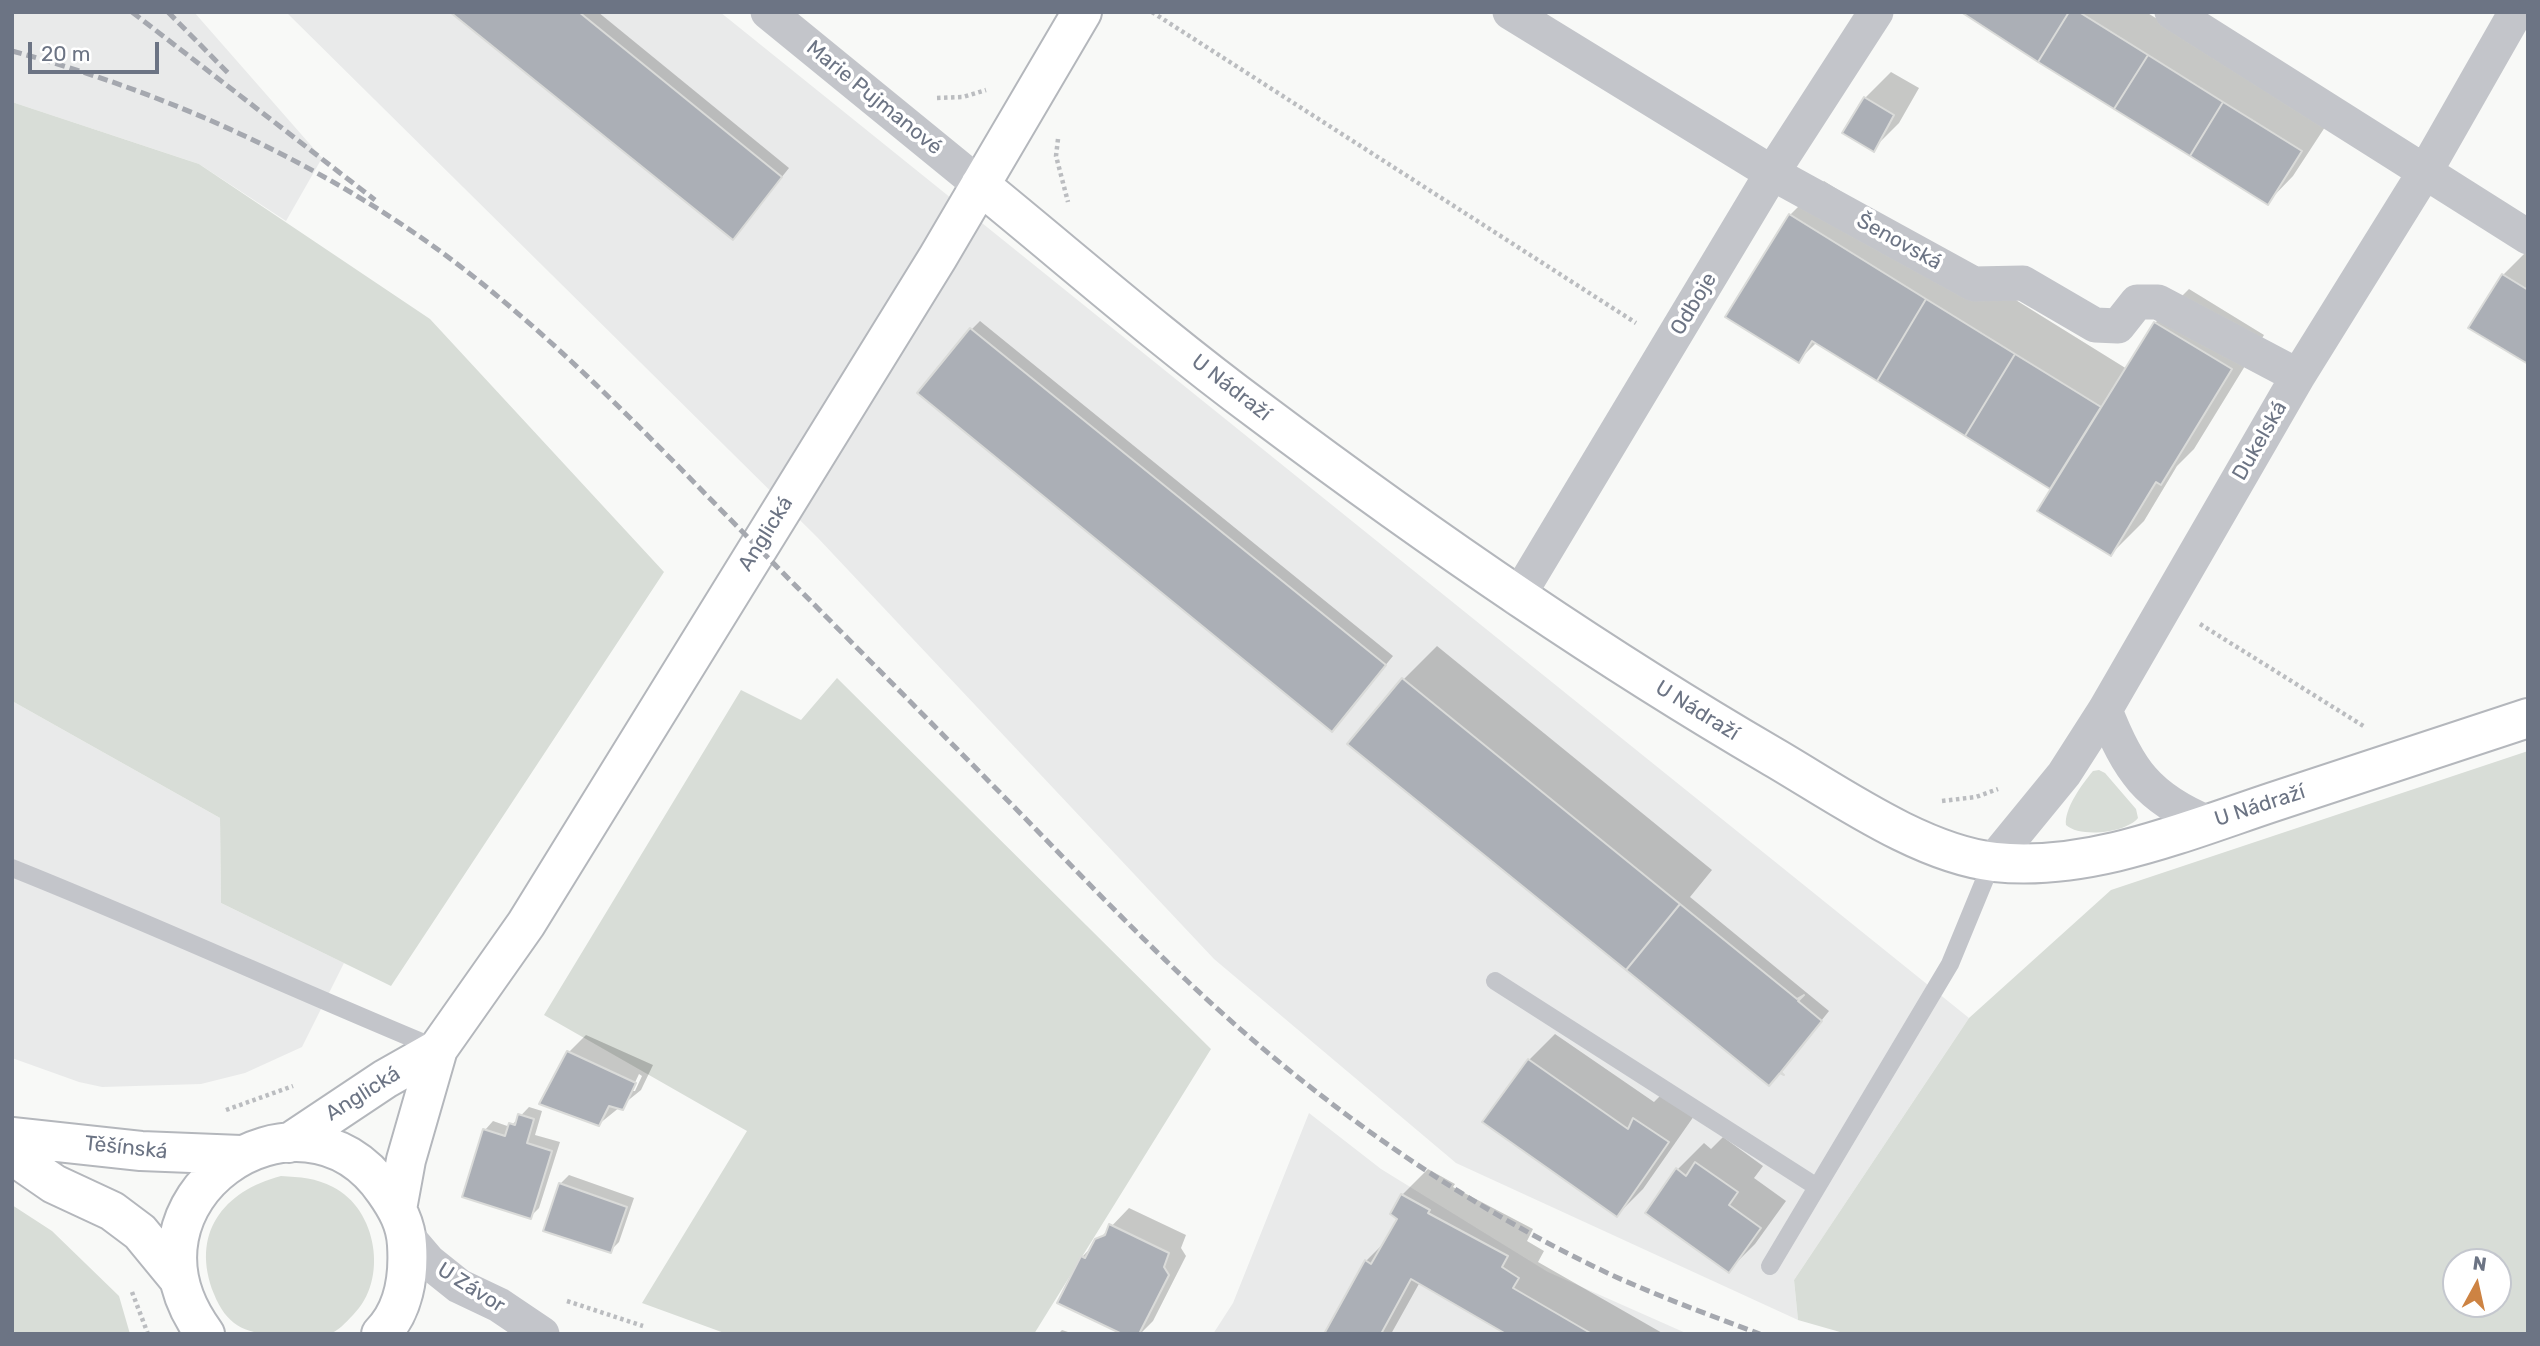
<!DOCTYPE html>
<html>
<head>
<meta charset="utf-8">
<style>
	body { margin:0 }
	#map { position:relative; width:2540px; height:1346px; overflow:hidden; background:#f8f9f7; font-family:Rubik,sans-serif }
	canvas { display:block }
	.frame { position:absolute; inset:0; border:14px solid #6c7484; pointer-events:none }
	.north { position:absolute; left:2442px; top:1248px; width:70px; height:70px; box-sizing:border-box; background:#fff; border:2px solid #c4c7ce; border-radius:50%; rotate:8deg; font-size:19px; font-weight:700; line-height:28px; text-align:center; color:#6c7484 }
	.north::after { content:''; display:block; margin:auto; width:24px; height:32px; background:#cd8343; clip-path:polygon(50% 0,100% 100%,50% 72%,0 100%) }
	.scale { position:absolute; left:28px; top:42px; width:131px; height:32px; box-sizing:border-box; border:4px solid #6c7484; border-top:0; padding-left:9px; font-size:21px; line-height:24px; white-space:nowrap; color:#6c7484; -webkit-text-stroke:5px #fff; paint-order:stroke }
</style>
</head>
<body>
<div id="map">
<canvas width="2540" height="1346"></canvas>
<div class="frame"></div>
<div class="north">N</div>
<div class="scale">20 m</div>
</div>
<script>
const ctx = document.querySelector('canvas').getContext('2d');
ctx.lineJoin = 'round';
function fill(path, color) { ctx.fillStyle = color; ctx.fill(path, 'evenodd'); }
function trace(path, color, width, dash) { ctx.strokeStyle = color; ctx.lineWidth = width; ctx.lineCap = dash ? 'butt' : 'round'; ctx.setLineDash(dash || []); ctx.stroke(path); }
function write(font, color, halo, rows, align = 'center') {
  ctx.font = font + ' Rubik,sans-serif'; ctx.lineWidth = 7; ctx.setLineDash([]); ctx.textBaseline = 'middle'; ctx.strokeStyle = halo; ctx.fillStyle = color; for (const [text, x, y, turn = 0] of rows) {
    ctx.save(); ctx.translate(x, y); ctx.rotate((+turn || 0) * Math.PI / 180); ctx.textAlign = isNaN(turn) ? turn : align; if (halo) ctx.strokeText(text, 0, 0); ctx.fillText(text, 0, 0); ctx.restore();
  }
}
fill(new Path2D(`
	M12,12h182l128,146 -36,63 -87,-57 -187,-62z
	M286,12h434l1249,1006 -175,262 4,40 -342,-157 -242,-204 -397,-422z
	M12,701l208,117 1,85 123,60 -42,84 -57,26 -44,11 -99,3 -23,-5 -67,-24z
	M1309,1113l72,56 167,103 140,62h-475l20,-31z`), '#e9eaea');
fill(new Path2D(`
	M12,102l187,62 231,155 234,253 -273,414 -170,-83 -1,-85 -208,-117z
	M837,678l374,371 -177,285h-307l-85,-31 105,-172 -203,-116 197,-325 60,30z
	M2528,751v583h-681l-49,-14 -4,-40 175,-262 142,-128zM2498,1262v42h-42v-42z
	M2099,770l6,3 31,36 2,9c-12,15 -58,20 -72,7 -2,-16 16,-41 27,-54z
	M281,1176c19,1 35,2 52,11 44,22 56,93 20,128 -7,7 -15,17 -25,19 -16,3 -36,0 -53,0 -31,0 -49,-10 -61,-40 -24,-60 9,-103 67,-118z
	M12,1205l40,26 67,65 11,38h-118z`), '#d8ddd7');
fill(new Path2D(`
	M452,12h146l191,156 -56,70z
	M2146,12l181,112 -34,52 -26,27 -305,-190z
	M1891,72l28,16 -20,35 -26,26 -8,-51z
	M1824,181l303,188 28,-46 34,-34 75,46 -70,114 -17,17 -33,55 -33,33 -58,-65 -175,-109 -61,-38 -19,19 -8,-146z
	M2528,250v113l-25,-88z
	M980,321l413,335 -61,74 -361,-400z
	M1437,646l275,224 -22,27 139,114 -51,64 -375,-395z
	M1555,1034l99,68 8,-8 32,22 -51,73 -26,26 -133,-93 45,-62z
	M586,1035l67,30 -12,25 -42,34 -30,-72zM639,1074l3,2 -7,15h-4z
	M529,1107l13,4 -7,24 25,7 -21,66 -9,9 -45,-87 8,-9 17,6z
	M1723,1137l40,29 -9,12 32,23 -31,43 -26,26 -51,-101 26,-26 7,6z
	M1428,1169l27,15 -2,3 80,42 -6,12 17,10 -6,11 126,72h-154l-90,-52 -29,52h-65l40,-73 19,-19 14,-24 3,-23z
	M569,1175l65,23 -15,44 -9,9 -50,-67z
	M1129,1208l57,27 -5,13 5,8 -33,65 -13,13h-14l-44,-77z
	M1062,1330l12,4h-16z`), '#0003');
const building = new Path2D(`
	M450,12h129l203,165 -49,63z
	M1961,12h108l-31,50z
	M2069,12h10l69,43 -34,54 -76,-47z
	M2148,55l75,47 -33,54 -76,-47z
	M1864,97l30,18 -20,37 -32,-19z
	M2223,102l79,49 -34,54 -78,-49z
	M1789,214l137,85 -49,82 -65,-40 -13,22 -74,-46z
	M2502,274l26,16v74l-60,-36z
	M1926,299l89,55 -50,82 -88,-55z
	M2154,322l78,47 -71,116 -5,-3 -45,74 -74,-45z
	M970,328l416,337 -54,67 -415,-339z
	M2015,354l86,53 -51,82 -85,-53z
	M1402,678l278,226 -54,66 -279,-226z
	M1680,904l117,95 7,-4 -6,6 24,20 -41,51 3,3 -4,-2 -11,13 -143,-116z
	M567,1051l69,32 -13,27 -14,-4 -10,20 -60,-22z
	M1528,1059l100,70 5,-11 36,24 -52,75 -135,-95z
	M518,1114l16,5 -7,24 25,8 -21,68 -69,-22 21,-68 22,7 4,-13 6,2z
	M1695,1162l43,30 -9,13 32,23 -32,45 -84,-60 31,-45 10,8z
	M559,1183l68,24 -16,46 -68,-22z
	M1401,1194l29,16 -2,3 80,43 -6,11 17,11 -6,10 79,46h-86l-95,-55 -30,55h-57l41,-74 6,4 26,-45 -7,-5z
	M1109,1224l60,29 -5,14 5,8 -30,59h-17l-65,-31 24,-47 4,2 10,-19 10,-4z`);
fill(building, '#abafb6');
trace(building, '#dadbd9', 2);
const secondary = new Path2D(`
	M980,185c92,75 182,154 278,225 165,124 334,241 512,345 64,37 150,99 225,107 93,10 191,-31 278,-60 85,-28 170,-56 255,-84
	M12,1137l129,14 100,4
	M289,1143l96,-64 53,-30
	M12,1155l42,29 58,27 28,21 37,45
	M397,1209l9,-49 32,-111 88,-125 412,-667 144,-245
	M205,1334c-100,-134 95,-266 180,-143 12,17 21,33 22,54 2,31 -3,66 -26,89`);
trace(secondary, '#b4b7bc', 42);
trace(new Path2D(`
	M1152,12l484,311
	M937,98l26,-1 23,-7
	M1058,139l-2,17 12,46
	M2200,624l165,103
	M1942,801l34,-4 22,-8
	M226,1110l67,-24
	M132,1292l16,42
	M567,1301l76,25`), '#bbbdc0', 4.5, [3.5, 3.5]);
trace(new Path2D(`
	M12,868c143,57 283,122 426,181
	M1495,981l322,206
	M1770,1266l180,-302 42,-102`), '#c3c5ca', 18);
trace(new Path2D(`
	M768,12l212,173
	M1510,12l262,161 202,111 49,-1 72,42 23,1 19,-24h21l140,74
	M2172,12l356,225
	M1517,598l255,-425 104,-161
	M2105,710c23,60 43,88 103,113
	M1992,862l72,-88 41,-64 193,-334 128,-206 90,-158
	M406,1235l23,27 30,24 40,19 43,29`), '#c3c5ca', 35);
trace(secondary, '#fff', 38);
trace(new Path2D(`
	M132,12l243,188
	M168,12l63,64
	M12,51c152,41 300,107 428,200 103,76 195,171 284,262 98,100 197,199 295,299 82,84 163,170 254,245 104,86 220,163 343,220 47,21 96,39 144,57`), '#a5a8af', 5, [10, 5]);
write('21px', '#6c7484', '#fff', [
	["Marie Pujmanové",874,98,39],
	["Šenovská",1899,242,29],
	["Odboje",1694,304,-59],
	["U Nádraží",1231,388,38],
	["Dukelská",2260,441,-60],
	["Anglická",766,534,-58],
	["U Nádraží",1697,711,32],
	["U Nádraží",2260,806,-18],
	["Anglická",363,1094,-32],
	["Těšínská",126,1148,6],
	["U Závor",471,1288,32]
]);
</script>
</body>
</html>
